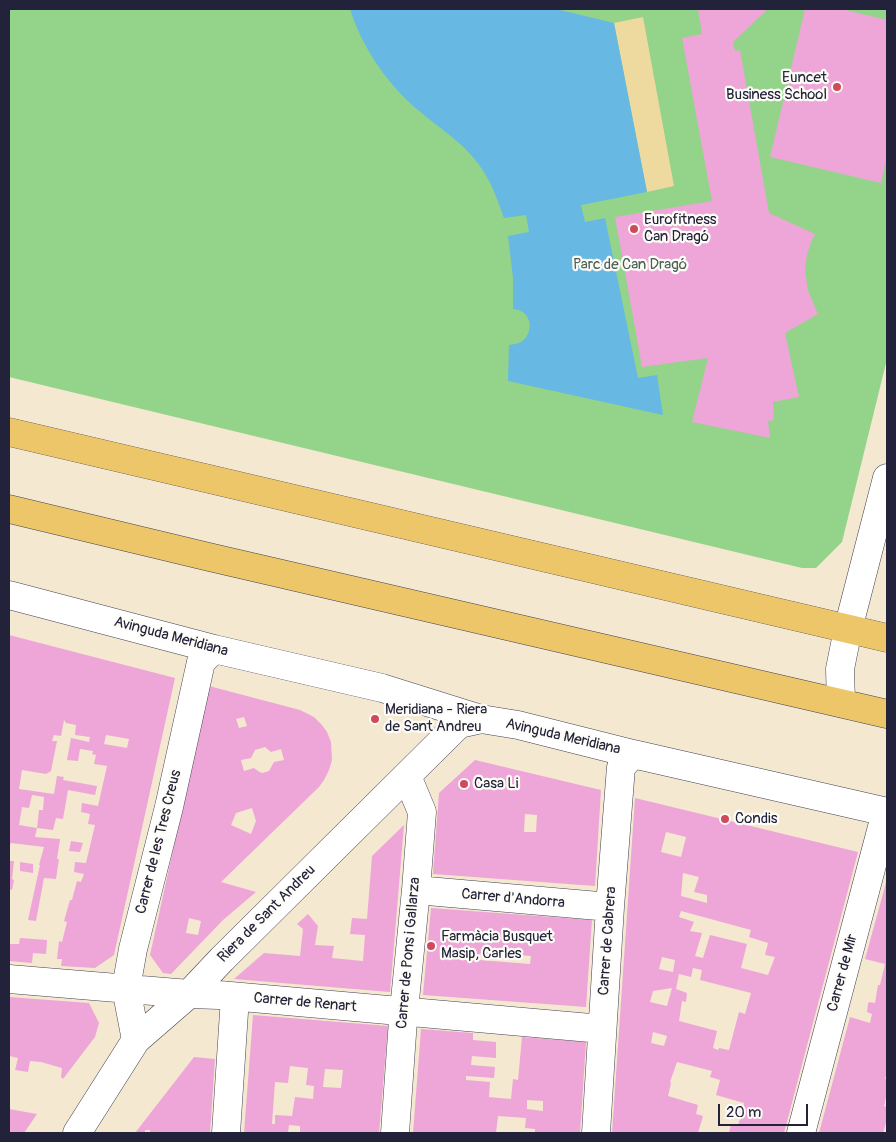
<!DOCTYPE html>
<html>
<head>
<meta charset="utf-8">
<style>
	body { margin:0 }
	#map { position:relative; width:896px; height:1142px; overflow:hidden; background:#f4e8d1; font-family:Pangolin,sans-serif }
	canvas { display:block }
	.frame { position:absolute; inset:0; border:10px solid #22223b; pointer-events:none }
	.scale { position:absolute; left:718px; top:1104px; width:90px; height:22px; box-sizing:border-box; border:2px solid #22223b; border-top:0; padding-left:6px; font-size:15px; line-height:18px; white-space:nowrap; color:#22223b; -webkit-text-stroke:4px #fdfcf7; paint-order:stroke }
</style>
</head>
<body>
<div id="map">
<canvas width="896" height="1142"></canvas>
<div class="frame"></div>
<div class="scale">20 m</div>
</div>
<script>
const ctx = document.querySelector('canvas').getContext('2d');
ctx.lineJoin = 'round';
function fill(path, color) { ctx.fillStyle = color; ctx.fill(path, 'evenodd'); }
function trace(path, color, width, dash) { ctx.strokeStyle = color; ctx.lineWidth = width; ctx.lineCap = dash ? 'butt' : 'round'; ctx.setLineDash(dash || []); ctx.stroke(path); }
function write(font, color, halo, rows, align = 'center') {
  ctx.font = font + ' Pangolin,sans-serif'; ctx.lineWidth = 4.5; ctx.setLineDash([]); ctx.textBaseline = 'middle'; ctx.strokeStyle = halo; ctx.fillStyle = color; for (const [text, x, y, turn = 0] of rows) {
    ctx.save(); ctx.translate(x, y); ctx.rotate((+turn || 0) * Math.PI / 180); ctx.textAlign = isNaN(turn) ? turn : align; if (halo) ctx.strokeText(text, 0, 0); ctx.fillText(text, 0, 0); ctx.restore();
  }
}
fill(new Path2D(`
	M9,9h878v350l-45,183 -26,26h-14l-793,-191z`), '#94d38a');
fill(new Path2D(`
	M643,17l31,169 -27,6 -33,-169z`), '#eeda9e');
fill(new Path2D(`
	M350,9h206l58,14 33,169 -66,13 4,17 20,-4 33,160 19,-3 6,40 -155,-34 1,-36c4,-1 9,-1 12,-3 11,-7 12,-25 0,-31 -2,-1 -5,-2 -8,-2v-31l-5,-42 21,-4 -3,-17 -22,3c-6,-17 -12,-34 -22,-49 -16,-25 -42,-40 -64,-59 -31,-26 -56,-63 -68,-101z`), '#67b8e2');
fill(new Path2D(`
	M698,9h70l-35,33 2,9 5,-1 29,163 46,21 -4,8 -4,13 -2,15 3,21 10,23 -33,19 14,64 -26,5 1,18 -6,1 2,17 -78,-16 16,-64 -66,9 -27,-150 97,-16 -30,-163 20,-4z
	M805,9h36l46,11v135l-6,28 -111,-26z
	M9,635l166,43 -61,277 -19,13 -34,-2 1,-7h-5l2,-18 3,1 5,-20 -3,-1 6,-21h2l5,-19 4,1 3,-8 -10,-2 1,-10 11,1 9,-38 -7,-1 2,-10 -9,-2 1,-9 16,3 9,-40 -13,-2 2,-9 -4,-1 1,-3 -13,-2 -2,12 -11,-1 4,-22 18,4 1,-5 -15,-2 1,-10 -10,-2 -2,-3 -3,16 -7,-1 -2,6h5l-6,30 -5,3 -24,-4 -3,19 35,5 3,-18 7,1 -1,3 34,6 -2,9 -27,-5 -5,29 -7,-1 -3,12 -16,-2 2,-18h4l1,-13 -12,-2 -3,13 -7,-1 -3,18 18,3 -2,9 25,2 -3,20h2l-3,20 -12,-1 -8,43 -8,-1 12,-55h-1l5,-18 -33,-4 -2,4zM106,735l23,4 -2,9 -23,-4z
	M209,686l91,24 14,7 8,8 5,7 4,10 1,18 -3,10 -5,10 -5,7 -98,95 35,10 -33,28 -52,54 -8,-1 -13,-18zM244,717l3,9 -8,2 -3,-9zM265,747l6,5 10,-3 3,11 -10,2 -5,9 -7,2 -4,-2 -4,-3 -10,3 -3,-11 10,-2 4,-8zM252,808l4,13 -5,13 -20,-9 5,-12zM189,918l12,3 -3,14 -12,-2z
	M475,760l126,30 -6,96 -162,-12 6,-81zM525,814l12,1 -1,17h-12z
	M635,798l223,54 -74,281h-55l2,-9 7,2 6,-23 -28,-8 4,-15 -10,-3 2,-6 -35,-9 -7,20 1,1 -3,13 30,9 -2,9 7,2 -5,17h-86zM666,832l20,5 -5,20 -20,-5zM683,873l16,4 -5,15 13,3v8l-26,-7zM681,911l70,19 -2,7 19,6 -3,12 10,2 -7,18 -27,-7 6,-24 -37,-9 -7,23 -8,-2 7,-23 -12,-2 4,-9 -15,-5zM662,957l13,3 -2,12 -14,-3zM693,968l9,2 -2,10 51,13 -6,21 -6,-2 -10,38 -10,-2 -1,2 -5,-2 4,-17 -38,-10 3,-20 4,1 1,-9 -11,-4 3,-15 12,3zM672,988l-5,18 -17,-4 3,-11zM653,1032l14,4 -3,10 -13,-3z
	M404,825l-14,167 -156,-13 30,-26 36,3 3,-27 -6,-5 11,-10 10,12 -3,19 19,1 -2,12 31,3 2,-26 -15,-1 2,-16 15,1 5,-63z
	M71,841l12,2 -3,9 -11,-1z
	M9,861h5l-2,18 2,1 -2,10 -3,-1z
	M20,862l13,2v9l-13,-2z
	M887,879v192l-2,8h2v14l-3,13 3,1v12l-4,14h-64l31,-116 20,6 2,-9 -5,-2 1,-8 1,-2 6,1 3,-18h2l5,-21 -20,-5z
	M431,908l161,12 -6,87 -163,-12zM479,954l38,3v-2l14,1 -1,8 -51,-4z
	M20,938l27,2 -1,14 -13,-1 -1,10 -23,-2v-17h10z
	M9,997l80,6 10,20 -4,14 -32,42 -2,-2 1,-9 -21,-6 -11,-1 -2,11 -13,-2 3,-12 -9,-2z
	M253,1015l135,11 -9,107h-79v-7l-11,-1 -1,8h-44zM290,1066l18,2 -2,17 8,1 -1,13 -18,-2 -3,19 -17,-1v9h-3l3,-42 13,1zM325,1069l18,1 -2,18 -18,-1z
	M421,1029l52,4v7l23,2v16l-24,-2 -1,9 24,2 -1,11 -28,-2v4l24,2 -1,15 10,1 12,1 2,-20 5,1 4,-43 64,5 -6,91h-45v-4l-10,-1 1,-10 -28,-2 -2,17h-83zM527,1100l16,1v10l-16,-2z
	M194,1057l21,2 -5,74h-60v-3h-5v3h-10z
	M9,1109l28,5 -13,19h-15z`), '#eda6d7');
const street = new Path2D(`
	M9,595l205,54 168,39 99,31 37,6 115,29 254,58
	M841,703l-1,-34 8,-40 39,-151
	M416,890l194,17
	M9,979l180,15 30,1 383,34
	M136,1040l-10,-52 7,-39 36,-142 32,-145 13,-13
	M77,1133l59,-93 53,-46 33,-35 237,-235 22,-5
	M226,1133l9,-136
	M395,1133l8,-113 13,-130 6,-78 -15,-36
	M596,1133l14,-226 11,-140 12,-13
	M801,1133l85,-321`);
const primary = new Path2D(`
	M9,432l878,206
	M9,509l200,48 678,157`);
trace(street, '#424052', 29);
trace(primary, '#424052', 29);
trace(street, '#fff', 28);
trace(primary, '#ecc669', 28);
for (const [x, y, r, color] of [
	[837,87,5,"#d1495b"],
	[634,229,5,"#d1495b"],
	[375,719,5,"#d1495b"],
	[464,784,5,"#d1495b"],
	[725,819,5,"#d1495b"],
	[431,946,5,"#d1495b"]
]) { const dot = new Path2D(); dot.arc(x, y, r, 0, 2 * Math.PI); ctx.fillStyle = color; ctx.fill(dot); trace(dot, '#fdfcf7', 2); }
write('15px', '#22223b', '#fdfcf7', [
	["Euncet",827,78,"right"],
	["Business School",827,95,"right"],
	["Eurofitness",644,220],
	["Can Dragó",644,237],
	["Meridiana - Riera",385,710],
	["de Sant Andreu",385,727],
	["Casa Li",474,784],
	["Condis",735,819],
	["Farmàcia Busquet",441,937],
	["Masip, Carles",441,954]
], 'left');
write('15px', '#4a6057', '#fdfcf7', [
	["Parc de Can Dragó",630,265]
]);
write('15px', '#22223b', '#fdfcf7', [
	["Avinguda Meridiana",171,637,15],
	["Avinguda Meridiana",563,737,13],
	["Carrer de les Tres Creus",159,842,-76],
	["Carrer d'Andorra",513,899,5],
	["Riera de Sant Andreu",267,914,-45],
	["Carrer de Cabrera",608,941,-86],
	["Carrer de Pons i Gallarza",409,953,-85],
	["Carrer de Mir",843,973,-75],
	["Carrer de Renart",305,1003,5]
]);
</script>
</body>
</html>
